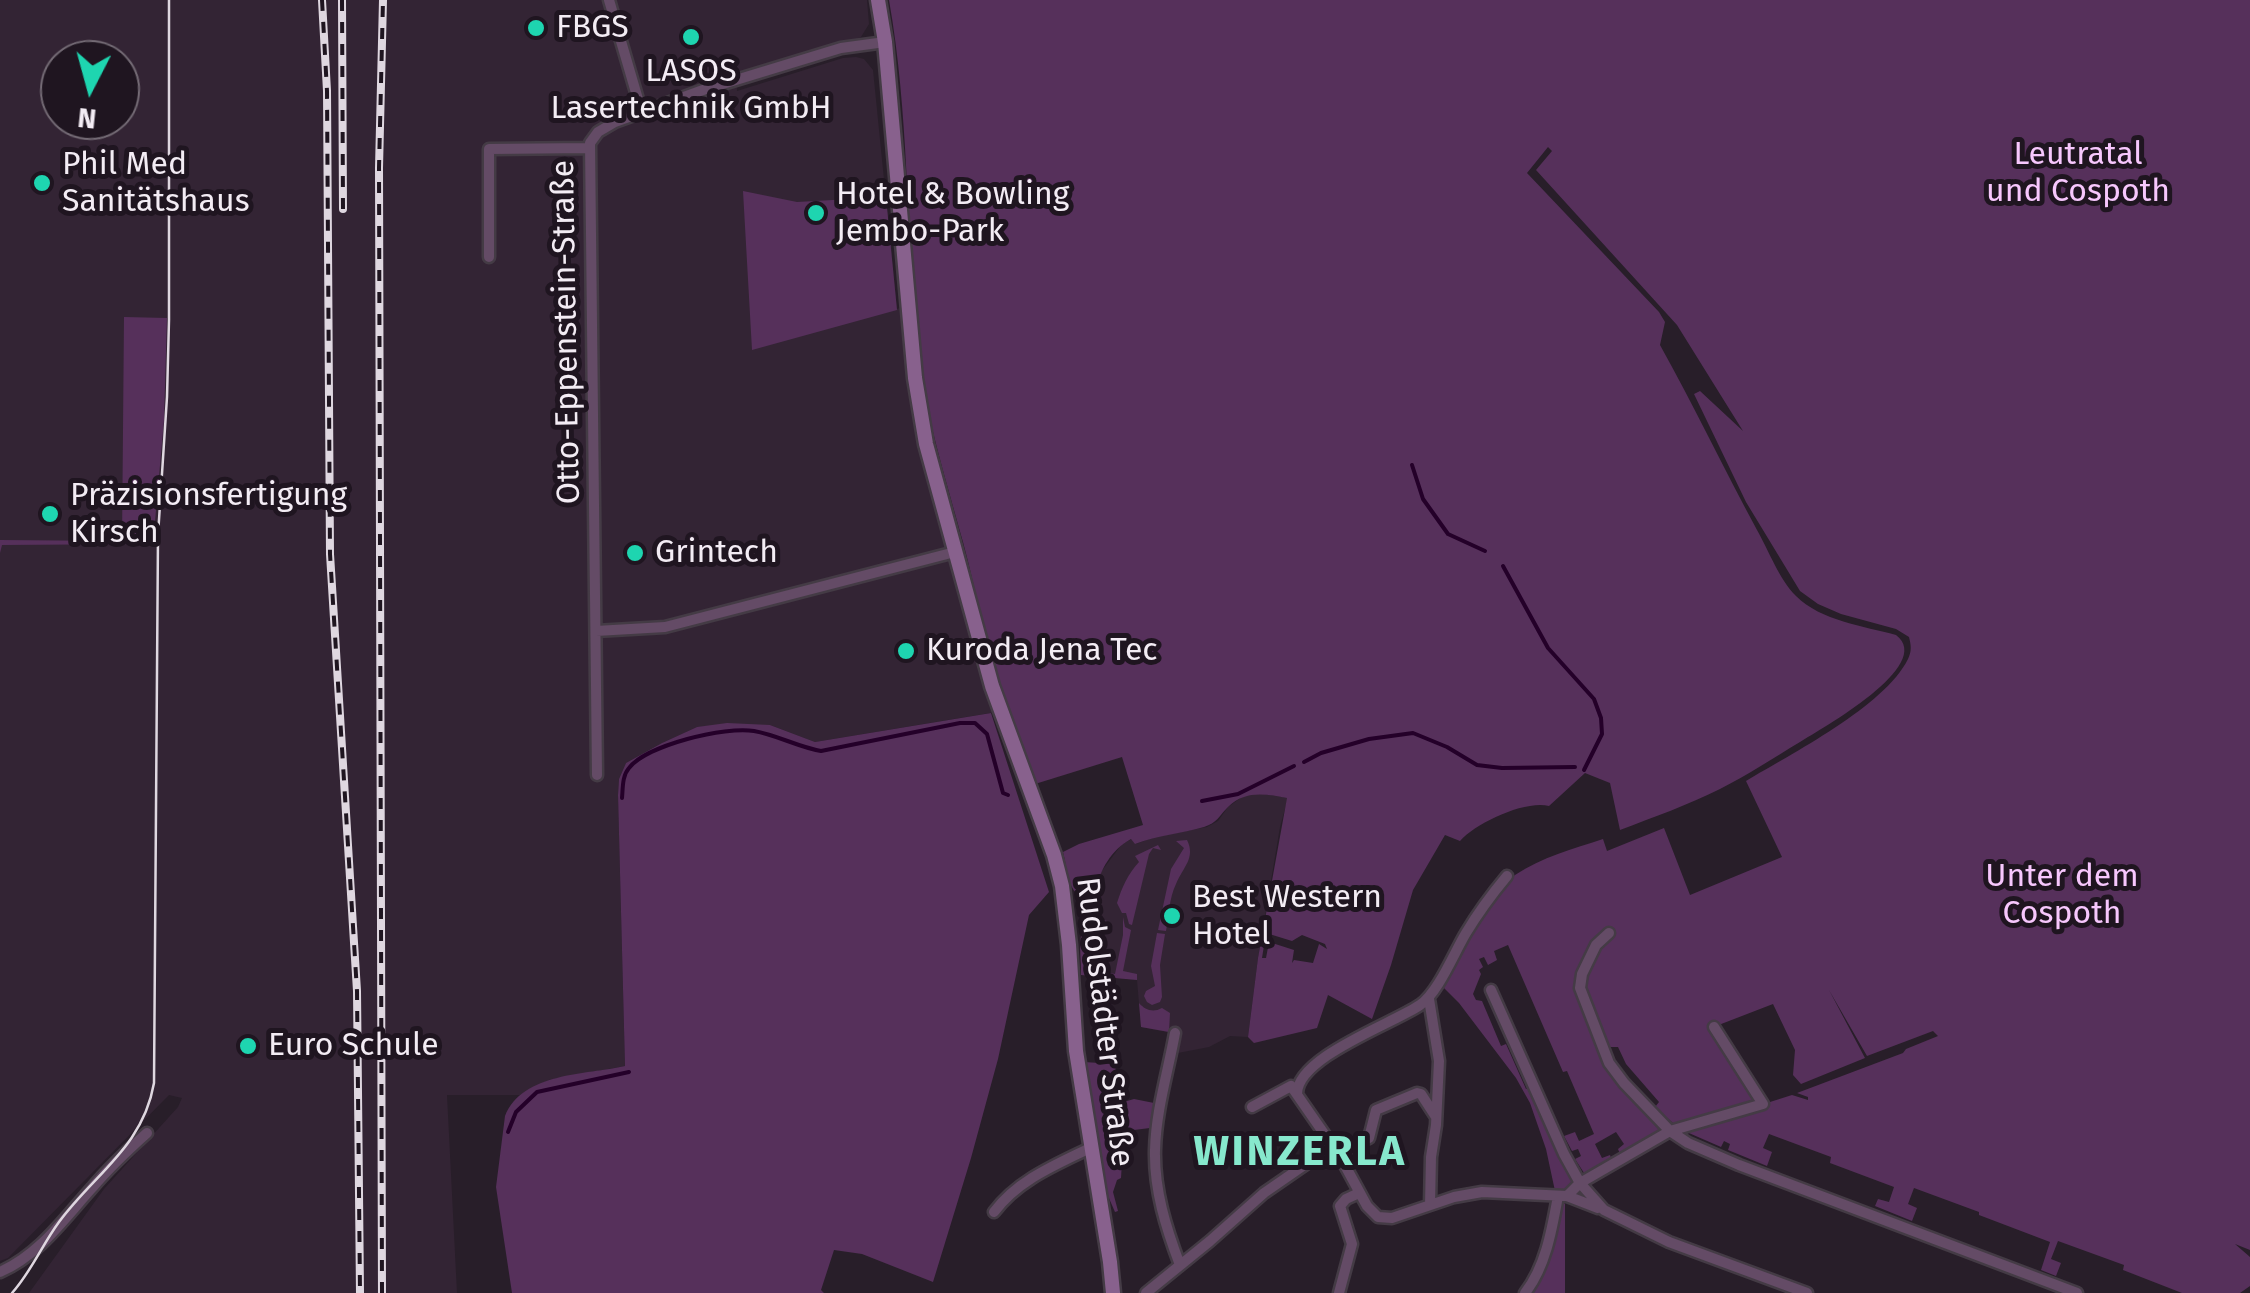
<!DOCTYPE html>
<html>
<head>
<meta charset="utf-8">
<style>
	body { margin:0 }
	#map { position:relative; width:2250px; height:1293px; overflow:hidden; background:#281e29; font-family:"Fira Sans",sans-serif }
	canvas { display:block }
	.north { position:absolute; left:40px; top:40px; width:100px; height:100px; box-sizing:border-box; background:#1f1520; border:2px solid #746b75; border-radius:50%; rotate:186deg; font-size:28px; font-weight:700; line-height:40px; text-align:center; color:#f3ecf4 }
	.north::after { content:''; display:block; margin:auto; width:35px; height:45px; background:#1ed5b0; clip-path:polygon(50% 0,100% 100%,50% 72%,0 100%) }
</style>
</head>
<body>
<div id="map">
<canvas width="2250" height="1293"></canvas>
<div class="north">N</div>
</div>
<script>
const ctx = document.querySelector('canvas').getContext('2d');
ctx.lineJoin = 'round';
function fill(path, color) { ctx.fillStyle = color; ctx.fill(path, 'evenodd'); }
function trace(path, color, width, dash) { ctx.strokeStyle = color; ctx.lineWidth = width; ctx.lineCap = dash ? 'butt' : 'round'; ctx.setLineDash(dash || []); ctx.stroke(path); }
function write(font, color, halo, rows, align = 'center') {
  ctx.font = font + ' "Fira Sans",sans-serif'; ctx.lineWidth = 10; ctx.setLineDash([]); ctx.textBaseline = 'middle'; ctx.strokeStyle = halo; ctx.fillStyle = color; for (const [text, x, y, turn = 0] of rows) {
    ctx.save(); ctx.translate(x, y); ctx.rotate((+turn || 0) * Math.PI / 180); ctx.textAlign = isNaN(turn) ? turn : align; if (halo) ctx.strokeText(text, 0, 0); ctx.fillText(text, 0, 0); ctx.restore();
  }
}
fill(new Path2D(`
	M0,0h867l2,24 -8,13 -6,3 -119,37 1,14 106,-33 13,-1 8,2 9,11 24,239 5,-2 6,54 88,351 -181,30 -45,-17 -73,2 -35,16 -36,20 -7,16 -1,16 7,271 -76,14 -29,15h-73l10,198h-428l75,-104 74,-82 4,-9 -13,-3 -161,163 -8,3zM60,60h60v60h-60z
	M1259,793l29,5 -8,29 -22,131 -10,79 -18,-1 -21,11 -31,6v-19l-37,-7 -4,-47 -56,-5v-44l-6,-37 12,7 8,-8 6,-21 21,-28 10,-5 4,5 18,-7 53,-10 11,-6 10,-14 14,-10z`), '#332434');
fill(new Path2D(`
	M889,0h1361v1250l-15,-6 15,13v29l-10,7h-58l-59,-23 1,-5 -66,-24 -7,18 10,4 -5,13 -15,-6 9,-28 -71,-27v-3l-65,-24 -6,16 9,4 -5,13 -37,-15 3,-7 11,3 5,-15 -64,-24 1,-6 -62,-23 -6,14 9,4 -5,14 -39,-16 2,-6 -6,-3 -3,6 -39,-17 110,-35 16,5v-3l-11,-4 106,-40 3,-4 32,-13 -5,-5 -66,25 -38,-66 36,68 -64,26 -8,-9 2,-25 -22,-46 -57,22 47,71 -89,27 -19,-17 4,-5 -33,-38 -8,-17h-13l-23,-59 2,-24 -8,18 28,85 57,63 -41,24 -2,-5 6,-5 -8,-12 -21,12 7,14 8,-3 2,6 -26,15 -11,-17 6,-3 -3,-7 -6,2 -8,-15 11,-4 4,9 15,-7 -27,-63 -4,1 -55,-127 -14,6 3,9 -9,5 -4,-8 -5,2 4,8 -4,3 2,4 -8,20 3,6 6,1 19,45 5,-2 20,45 3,-1 36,81 9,12 -5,11 -14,-1 -9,-42 -16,-46 -14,-25 -57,-75 -16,-16c14,-28 47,-96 72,-112 27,-18 58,-26 88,-36l4,12 57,-23 26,67 92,-38 -36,-76c45,-27 139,-75 162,-122 4,-8 3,-14 1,-22l-13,-8 -55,-15 -23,-10 -18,-13 -54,-89 -52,-108 6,-3 43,40 -66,-106 -141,-155 16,-19 -4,-4 -21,26 132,139 6,10 -5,23c34,61 64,124 97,185 12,21 22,49 39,66 25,25 68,30 100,39 40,30 -75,94 -96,107 -27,16 -52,33 -80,47 -32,16 -66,28 -100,41l-10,-47 -25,-10 -36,33c-24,-6 -73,17 -89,35l-15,-6 -32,55 -22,75 -19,54 -44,-24 -11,33 -63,15 -6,-6 10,-79 29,-160c-21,-4 -42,-8 -59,9 -9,9 -11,16 -24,20 -23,7 -46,8 -69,17l-4,-5c-20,11 -31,31 -36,53l6,2 1,5 -8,3c-27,-5 -25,-26 -31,-50l16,-8 64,-19 -21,-68 -87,27c-11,-29 -22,-57 -32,-86 -17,-51 -26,-104 -40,-156 -18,-66 -39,-131 -46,-200 -11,-114 -8,-229 -28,-342zM1266,933l26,8 10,-6 23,9 2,5 -8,-5 -6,19 -19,-3 -2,3 2,-13 -25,-8 -3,16h-4z
	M743,191l54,11 89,-5 11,113 -145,40z
	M124,317l43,1 -3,102 -11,124 -151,1 -2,8v-13l122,1z
	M991,713l58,179 -20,23 -31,144 -27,99 -38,124 -71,-28 -28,-4 -13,40 3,3h-312l-16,-106 9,-71c18,-44 81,-41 120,-50l-7,-271 1,-16 7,-16 36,-20 35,-16 30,-4 43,2 45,17z
	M1187,840c9,18 -4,27 -11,44 -7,14 -7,32 -10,47l-8,-1 13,-61 13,-21 -8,-7z
	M1158,845l3,5 -8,-2 -4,6 -17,71 -3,-1 -3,-11h-4l-5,-10c5,-16 11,-29 22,-41l-4,-6z
	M1094,917l13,4 -9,-1 -9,49 26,5 8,-39v-18l2,10 6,3 -8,41 14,3v6l-56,-5c1,-20 -7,-48 13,-58z
	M1157,933l8,1 -5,31 2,32 -2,5 -8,3 -5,-3 -3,-6 2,-5 9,-5 -4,-20z
	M1139,1003c6,7 14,10 23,5l8,5 -1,19 -28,-5z
	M1084,1062l31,2 5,39 14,-4 20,4 -4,25 -16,2 -14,9 3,7 -2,32 -4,2 -4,12 5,19 -3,1 -14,-32z
	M1565,1203v90h-37l31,-84z`), '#56305b');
trace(new Path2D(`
	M1412,465l11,34 25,35 37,17
	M1503,566l45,82 46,51 7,19 1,16 -18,36
	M1304,762l17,-9 48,-14 44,-6 34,14 30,18 25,3 73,-1
	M622,798c1,-10 0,-22 7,-30 18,-23 96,-42 125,-37 23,4 44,16 67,20l139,-28h15l12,11 16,59 5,2
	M1202,801l36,-7 56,-28
	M508,1132l8,-20 21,-20 92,-20`), '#240029', 4);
const street = new Path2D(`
	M609,0l33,113
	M489,257v-108l100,-1
	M596,631l69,-4 290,-75
	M597,775l-7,-632 8,-11 17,-10 88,-32 138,-42 44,-6
	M1609,933l-13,12 -14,29 -2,14 29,75 15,20 46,48 18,12 51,22 338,128
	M1491,990l73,164 16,29 24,27 65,32 138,51
	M1429,999l10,62 -3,64 -5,32 -1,48
	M1175,1033c-7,39 -19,77 -20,117 -1,40 11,78 25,115
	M1297,1094c0,-37 95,-70 123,-89 18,-12 34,-52 46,-72 12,-20 26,-39 41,-57
	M1252,1107l39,-21 50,72 26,48 11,11 14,1 62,-21 28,-5 85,4 31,12
	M1337,1153l32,-15 7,-28 41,-17 4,1 15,23
	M1567,1196l13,-13 90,-52 93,-27 -49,-77
	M994,1212c24,-32 61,-47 96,-64
	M0,1272c39,-17 64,-53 92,-84 17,-20 36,-38 55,-55
	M1146,1293l64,-52 54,-48 68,-47
	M1339,1293l13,-49 -12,-38 6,-7 13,-6
	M1525,1293c21,-27 27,-64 33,-97`);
const secondary = new Path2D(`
	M878,0l7,42 30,336 11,66 66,242 62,169 8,31 7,59 7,106 34,211 3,31`);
trace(street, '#443b45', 15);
trace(secondary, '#443b45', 19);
trace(street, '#644b66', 10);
trace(secondary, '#88618d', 14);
trace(new Path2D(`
	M12,1293c19,-21 30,-48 47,-71 35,-48 84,-75 95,-139l4,-548 9,-138 2,-77v-320`), '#dfd7e0', 2.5);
const rail = new Path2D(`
	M322,0l5,91 3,463 27,437 3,302
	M342,0l1,209
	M382,1293l-3,-1125 4,-168`);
trace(rail, '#dfd7e0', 8);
trace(rail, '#1f1520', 4, [11]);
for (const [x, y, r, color] of [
	[536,28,10,"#1ed5b0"],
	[691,37,10,"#1ed5b0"],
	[42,183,10,"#1ed5b0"],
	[816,213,10,"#1ed5b0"],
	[50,514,10,"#1ed5b0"],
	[635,553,10,"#1ed5b0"],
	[906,651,10,"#1ed5b0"],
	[1172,916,10,"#1ed5b0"],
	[248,1046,10,"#1ed5b0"]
]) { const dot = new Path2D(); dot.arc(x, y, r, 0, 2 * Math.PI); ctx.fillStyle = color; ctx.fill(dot); trace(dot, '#1f1520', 4); }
write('32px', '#f3ecf4', '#1f1520', [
	["FBGS",556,28],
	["LASOS",691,72,"center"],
	["Lasertechnik GmbH",691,109,"center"],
	["Phil Med",62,165],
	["Sanitätshaus",62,202],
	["Hotel & Bowling",836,195],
	["Jembo-Park",836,232],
	["Präzisionsfertigung",70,496],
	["Kirsch",70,533],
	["Grintech",655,553],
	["Kuroda Jena Tec",926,651],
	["Best Western",1192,898],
	["Hotel",1192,935],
	["Euro Schule",268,1046]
], 'left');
write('32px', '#f7c7fd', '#1f1520', [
	["Leutratal",2078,155],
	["und Cospoth",2078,192],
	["Unter dem",2062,877],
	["Cospoth",2062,914]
]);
write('32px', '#f3ecf4', '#1f1520', [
	["Otto-Eppenstein-Straße",567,332,-91],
	["Rudolstädter Straße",1104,1022,83]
]);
ctx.letterSpacing = '2.5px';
write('bold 42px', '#87e8cd', '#1f1520', [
	["WINZERLA",1300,1153]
]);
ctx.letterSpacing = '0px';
</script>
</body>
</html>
